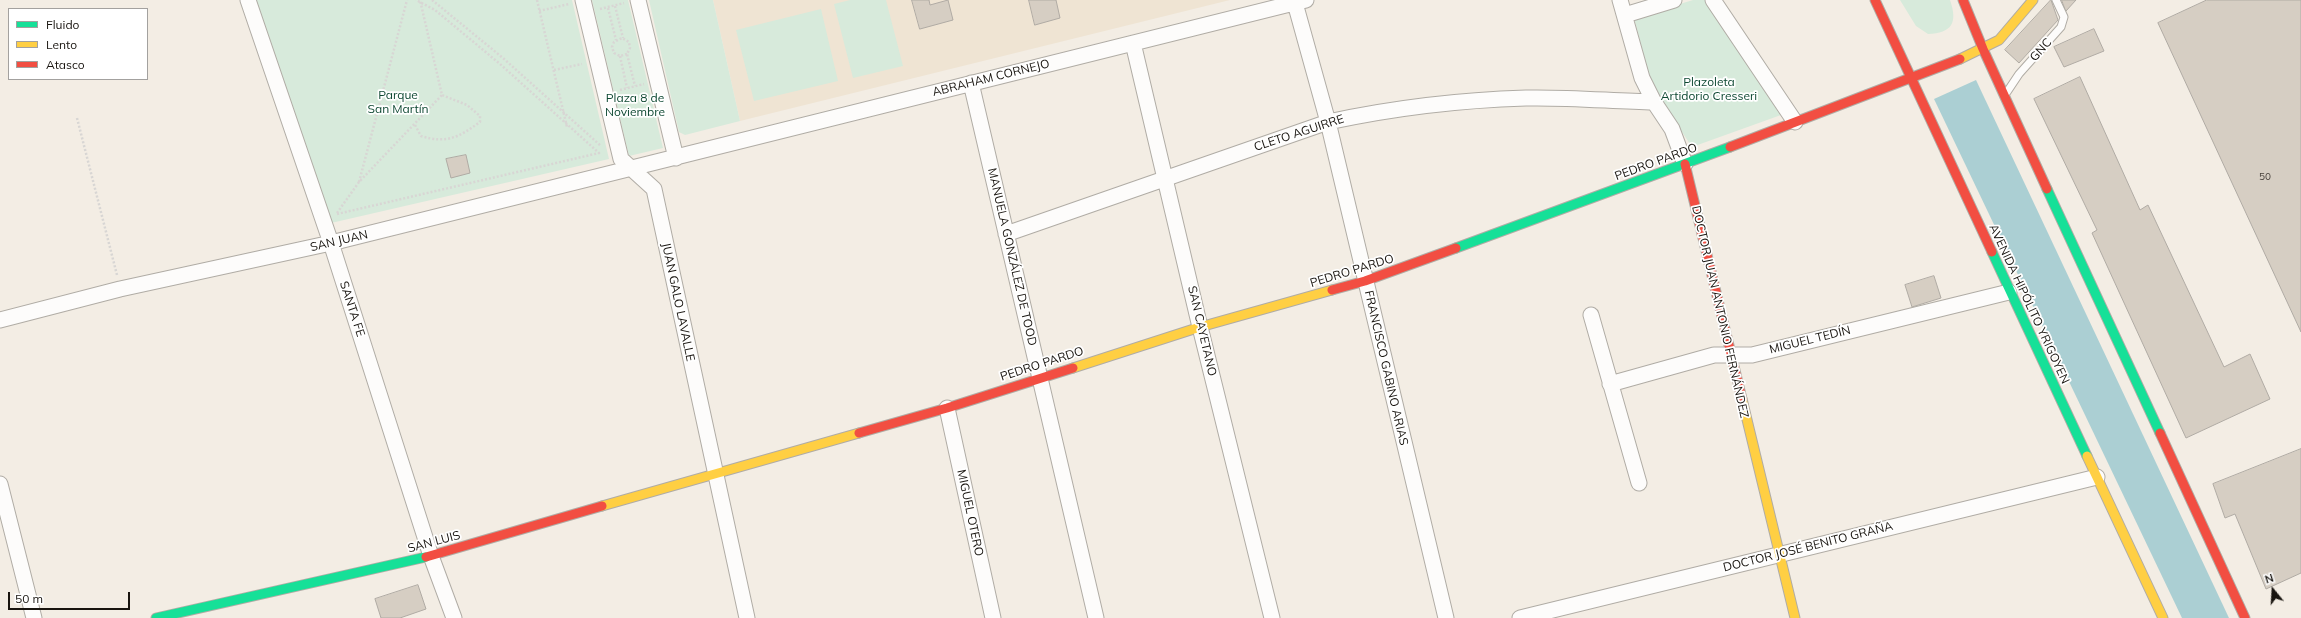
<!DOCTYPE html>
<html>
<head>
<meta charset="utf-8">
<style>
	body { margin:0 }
	#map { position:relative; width:2301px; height:618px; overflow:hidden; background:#f3ede4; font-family:Mulish,sans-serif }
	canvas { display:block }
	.legend { position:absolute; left:8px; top:8px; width:140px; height:72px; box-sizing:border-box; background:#fff; border:1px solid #a3a19f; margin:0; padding:5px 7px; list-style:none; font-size:12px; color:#18140f }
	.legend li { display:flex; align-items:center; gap:8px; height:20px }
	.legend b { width:20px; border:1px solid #a3a19f }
	.north { position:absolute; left:2253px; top:570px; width:40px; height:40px; -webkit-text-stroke:3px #fff; paint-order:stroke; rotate:342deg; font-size:11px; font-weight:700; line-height:16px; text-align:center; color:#18140f }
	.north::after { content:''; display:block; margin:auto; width:14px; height:18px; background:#18140f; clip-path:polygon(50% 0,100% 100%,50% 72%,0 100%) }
	.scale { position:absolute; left:8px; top:592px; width:122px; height:18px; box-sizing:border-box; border:2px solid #18140f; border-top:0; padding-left:5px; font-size:12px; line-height:14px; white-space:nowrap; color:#18140f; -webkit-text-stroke:3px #fff; paint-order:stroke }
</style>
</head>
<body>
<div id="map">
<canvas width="2301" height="618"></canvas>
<ul class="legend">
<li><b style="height:5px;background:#16e098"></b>Fluido</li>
<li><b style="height:5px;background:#ffcf43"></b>Lento</li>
<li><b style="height:5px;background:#f24e42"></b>Atasco</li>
</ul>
<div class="north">N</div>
<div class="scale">50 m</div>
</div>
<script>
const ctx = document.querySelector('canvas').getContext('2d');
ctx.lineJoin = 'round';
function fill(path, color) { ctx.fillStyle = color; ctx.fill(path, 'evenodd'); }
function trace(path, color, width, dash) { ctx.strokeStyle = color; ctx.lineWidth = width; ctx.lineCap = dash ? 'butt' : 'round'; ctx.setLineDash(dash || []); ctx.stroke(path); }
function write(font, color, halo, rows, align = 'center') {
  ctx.font = font + ' Mulish,sans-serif'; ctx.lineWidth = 3.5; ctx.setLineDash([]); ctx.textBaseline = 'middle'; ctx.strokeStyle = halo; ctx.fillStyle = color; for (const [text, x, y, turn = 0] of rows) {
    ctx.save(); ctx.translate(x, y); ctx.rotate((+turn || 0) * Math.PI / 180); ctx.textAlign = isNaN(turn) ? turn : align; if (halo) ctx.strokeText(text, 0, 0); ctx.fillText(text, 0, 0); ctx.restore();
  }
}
fill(new Path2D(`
	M713,0h517l-490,121z`), '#efe4d3');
fill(new Path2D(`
	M255,0h317l37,159 -278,64z
	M592,0h36l35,148 -34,8z
	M649,0h64l27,121 -55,14 -6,-3z
	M850,0h36l17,66 -50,12 -19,-74z
	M1693,0h14l74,115 -89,32 -34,-51 -9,-21 -15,-57z
	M1900,0h50c8,23 2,33 -22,34l-12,-8z
	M821,9l17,72 -84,20 -18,-71z`), '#d7eadb');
fill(new Path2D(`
	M1976,80l253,538h-47l-248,-519z`), '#abcfd3');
const building = new Path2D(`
	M912,0h17l1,5 18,-5 5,20 -33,9z
	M1029,0h27l4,18 -25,7z
	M2051,0l7,20 -39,43 -14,-13z
	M2062,0h14l-10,11z
	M2207,0h94v332l-143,-309z
	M2094,29l10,22 -40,16 -10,-20z
	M2080,77l60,133 8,-5 76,162 26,-13 20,45 -84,39 -94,-205 5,-3 -63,-131z
	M466,155l4,18 -19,5 -5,-19z
	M1934,276l7,22 -29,9 -7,-22z
	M2301,449v124l-35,16 -31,-75 -10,4 -12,-34z
	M418,585l8,24 -26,9h-19l-6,-19z`);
fill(building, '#d6cec3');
trace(building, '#b0aba4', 1);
const lane = new Path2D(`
	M2007,92l12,-18 42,-47 3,-10 -8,-17`);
const street = new Path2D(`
	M248,0l83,243 100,313 23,62
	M583,0l38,159 33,30 93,429
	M638,0l38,158
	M1620,0l22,78 12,24 18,27 13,35
	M1713,0l82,122
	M1295,3l33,119 118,496
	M1625,15l49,-15
	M1133,43l67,284 72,291
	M971,83l125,535
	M1006,234l322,-112c65,-14 132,-22 198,-24 42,-1 85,3 128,4
	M1591,315l48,168
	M0,320l120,-31 211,-46 975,-243
	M1610,384l104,-29h38l257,-63
	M947,408l46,210
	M0,484l34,134
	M1520,618l577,-141`);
const fast = new Path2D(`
	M2047,189l113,244
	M1456,248l274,-101
	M1992,252l95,204
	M156,618l270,-61`);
const slow = new Path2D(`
	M1960,59l39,-19 34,-40
	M1073,368l127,-41 132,-37
	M1742,399l53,219
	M2087,456l76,162
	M602,506l257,-73`);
const jam = new Path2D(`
	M1875,0l117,252
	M1963,0l20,49 64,140
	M1730,147l230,-88
	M1685,164l57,235
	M1332,290l33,-9 91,-33
	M859,433l88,-25 126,-40
	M2160,433l85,185
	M426,557l176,-51`);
trace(lane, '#b0aca5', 9);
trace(street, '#b0aca5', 17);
trace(fast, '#b0aca5', 11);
trace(slow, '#b0aca5', 11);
trace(jam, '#b0aca5', 11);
trace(new Path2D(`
	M432,0l71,58 98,88
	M537,0l30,127
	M615,6l8,32
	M608,8l8,32
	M600,9l24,-6
	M539,11l30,-7
	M627,54l-7,2 -6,-3 -2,-6 2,-5 8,-4 7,4 1,6 -3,6 8,32
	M620,56l7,32
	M554,70l28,-6
	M620,90l24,-6
	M77,118l40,157
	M415,125l6,11c26,8 38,1 59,-14v-6l-13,-11 -25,-10
	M359,182l48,-182
	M337,213l22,-31 83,-87 -22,-95
	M337,214l262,-61 -99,-89 -65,-54 -19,-10`), '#d8d6d4', 2.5, [2, 2]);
trace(lane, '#fdfcfb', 7);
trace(street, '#fdfcfb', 15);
trace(fast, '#16e098', 9);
trace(slow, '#ffcf43', 9);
trace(jam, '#f24e42', 9);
write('10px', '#48423c', null, [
	["50",2265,177]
]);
write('12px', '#18140f', '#fff', [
	["GNC",2041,50,-48],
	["ABRAHAM CORNEJO",991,78,-14],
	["CLETO AGUIRRE",1299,133,-18],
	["PEDRO PARDO",1656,162,-20],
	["SAN JUAN",339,241,-13],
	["MANUELA GONZÁLEZ DE TOOD",1012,257,77],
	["PEDRO PARDO",1352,271,-17],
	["JUAN GALO LAVALLE",678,302,78],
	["AVENIDA HIPÓLITO YRIGOYEN",2029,304,65],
	["SANTA FE",352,309,72],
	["DOCTOR JUAN ANTONIO FERNÁNDEZ",1720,312,77],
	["SAN CAYETANO",1202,331,77],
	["MIGUEL TEDÍN",1810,340,-14],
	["PEDRO PARDO",1042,364,-18],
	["FRANCISCO GABINO ARIAS",1386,368,77],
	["MIGUEL OTERO",970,513,78],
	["SAN LUIS",434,542,-15],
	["DOCTOR JOSÉ BENITO GRAÑA",1808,547,-14]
]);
write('12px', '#0e4832', '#fff', [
	["Plazoleta",1709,82],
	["Artidorio Cresseri",1709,96],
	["Parque",398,95],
	["San Martín",398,109],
	["Plaza 8 de",635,98],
	["Noviembre",635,112]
]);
</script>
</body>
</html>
